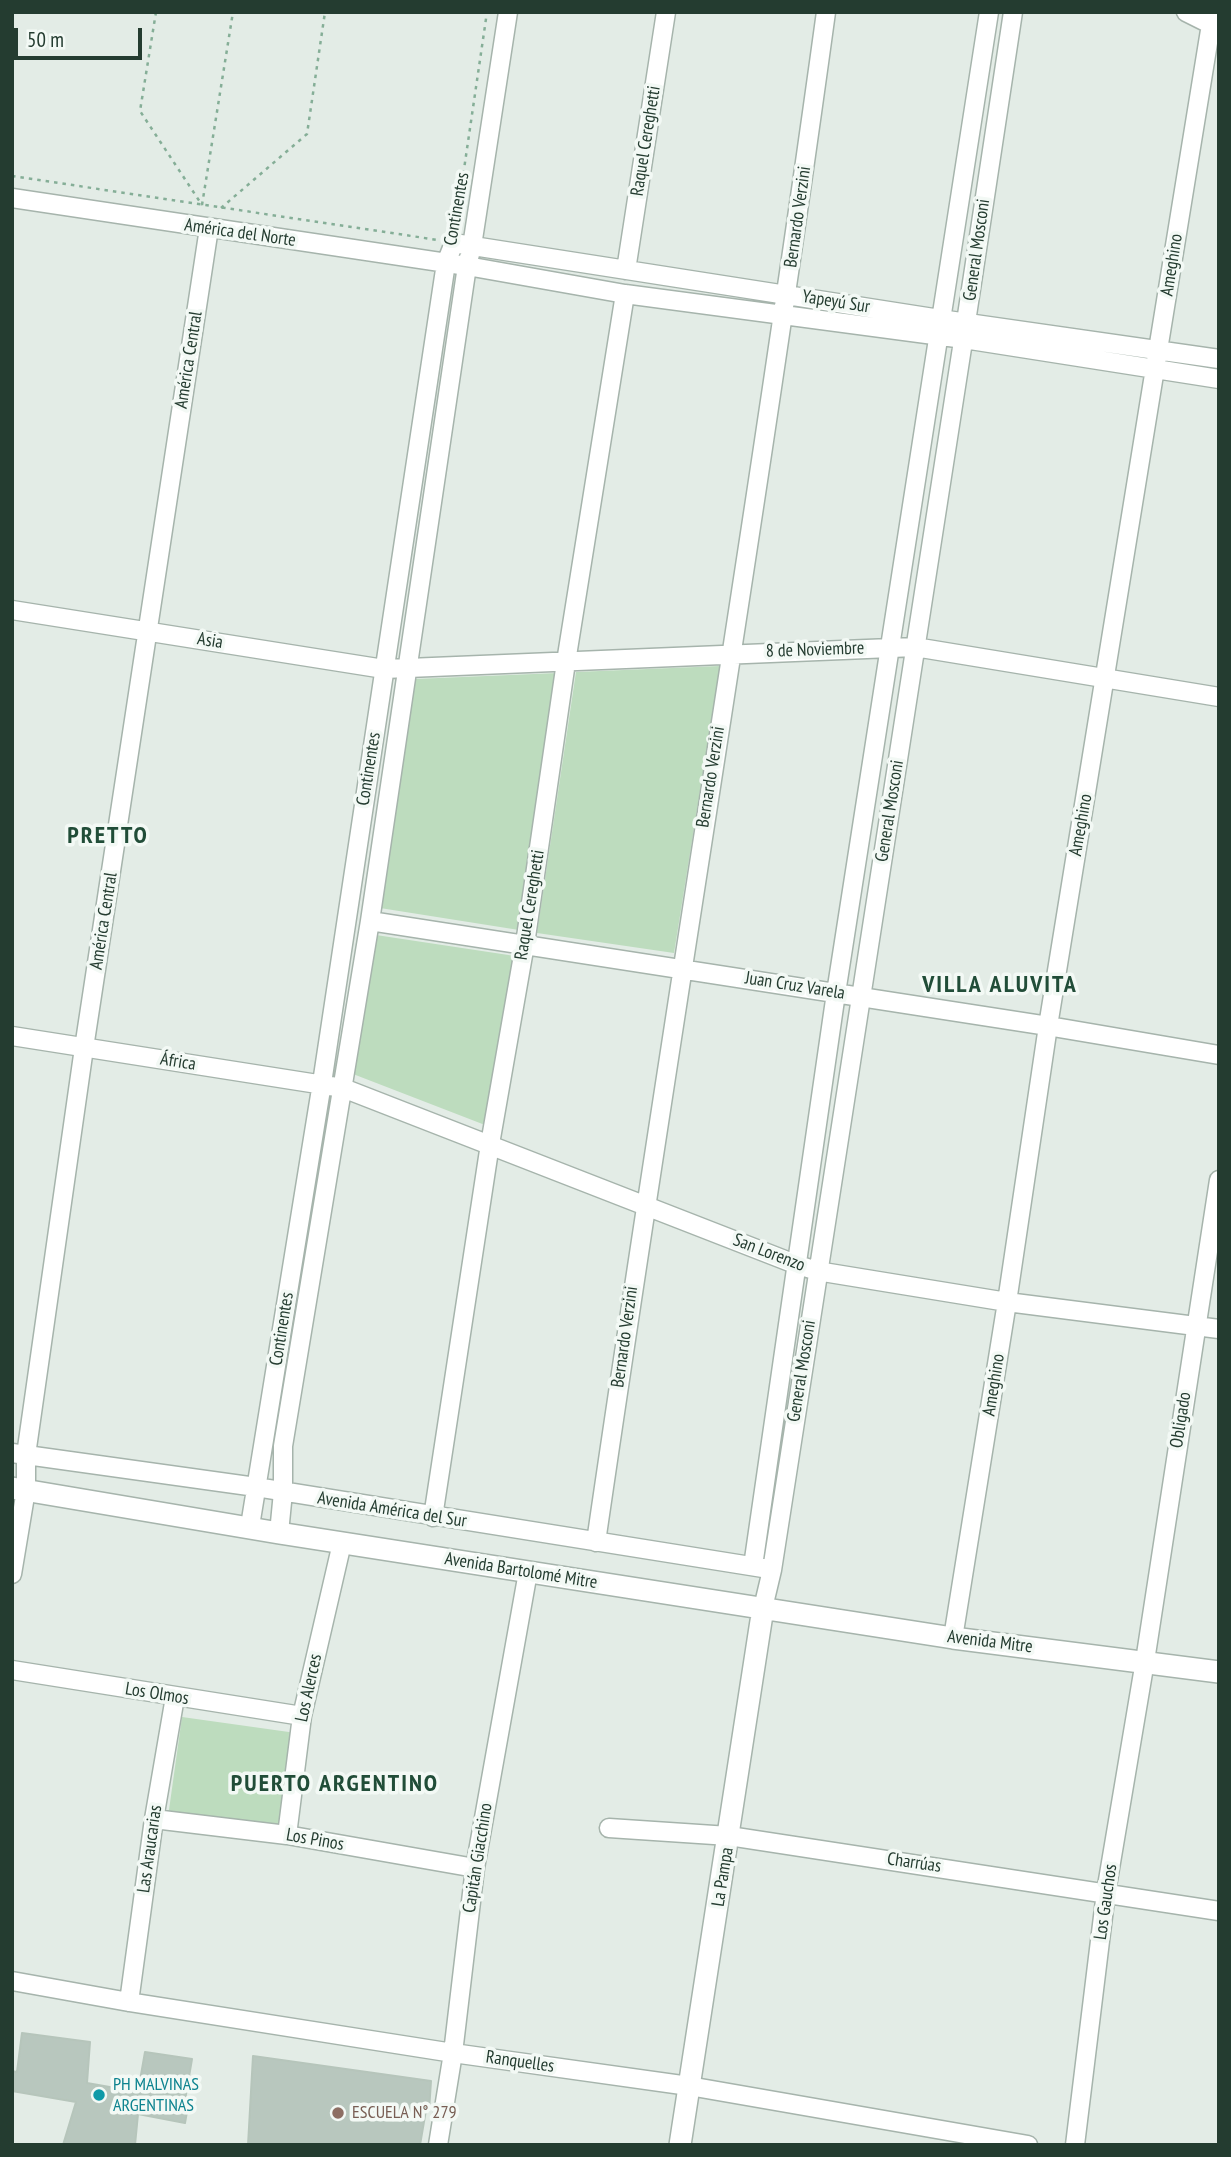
<!DOCTYPE html>
<html>
<head>
<meta charset="utf-8">
<style>
	body { margin:0 }
	#map { position:relative; width:1231px; height:2157px; overflow:hidden; background:#e3ece6; font-family:"PT Sans Narrow",sans-serif }
	canvas { display:block }
	.frame { position:absolute; inset:0; border:14px solid #243c30; pointer-events:none }
	.scale { position:absolute; left:14px; top:28px; width:128px; height:32px; box-sizing:border-box; border:4px solid #243c30; border-top:0; padding-left:9px; font-size:21px; line-height:24px; white-space:nowrap; color:#243c30; -webkit-text-stroke:5px #f3f9f5; paint-order:stroke }
</style>
</head>
<body>
<div id="map">
<canvas width="1231" height="2157"></canvas>
<div class="frame"></div>
<div class="scale">50 m</div>
</div>
<script>
const ctx = document.querySelector('canvas').getContext('2d');
ctx.lineJoin = 'round';
function fill(path, color) { ctx.fillStyle = color; ctx.fill(path, 'evenodd'); }
function trace(path, color, width, dash) { ctx.strokeStyle = color; ctx.lineWidth = width; ctx.lineCap = dash ? 'butt' : 'round'; ctx.setLineDash(dash || []); ctx.stroke(path); }
function write(font, color, halo, rows, align = 'center') {
  ctx.font = font + ' "PT Sans Narrow",sans-serif'; ctx.lineWidth = 7; ctx.setLineDash([]); ctx.textBaseline = 'middle'; ctx.strokeStyle = halo; ctx.fillStyle = color; for (const [text, x, y, turn = 0] of rows) {
    ctx.save(); ctx.translate(x, y); ctx.rotate((+turn || 0) * Math.PI / 180); ctx.textAlign = isNaN(turn) ? turn : align; if (halo) ctx.strokeText(text, 0, 0); ctx.fillText(text, 0, 0); ctx.restore();
  }
}
fill(new Path2D(`
	M720,666l-46,287 -137,-20 39,-261z
	M558,673l-39,257 -139,-22 35,-229z
	M376,935l139,21 -30,169 -132,-51z
	M182,1717l114,16 -15,101 -113,-17z`), '#bddcbe');
const building = new Path2D(`
	M22,2033l68,9 -3,41 51,9 7,-40 47,7 -7,41h4l-4,23 -47,-9 -3,31h-72l13,-43 -64,-11v-20l5,1z
	M253,2056l178,25 -2,30 -3,-1 -6,35h-172z`);
fill(building, '#b8c7be');
trace(building, '#b6c5bb', 2);
const minor = new Path2D(`
	M1186,12l26,13 7,1
	M12,198l455,68 158,28 339,45 255,40
	M626,270l40,-258
	M12,610l372,59 531,-22 304,50
	M370,921l678,105 171,29
	M12,1036l331,52 452,176 22,7 190,31 212,27
	M12,1453l244,34 507,81
	M433,1517l57,-373 35,-200 41,-282 59,-368
	M250,1526l72,-443 124,-820 8,-20 486,76 279,40
	M279,1533l4,-41v-46l87,-525 97,-655 5,-20 36,-234
	M596,1542c74,-511 160,-1019 230,-1530
	M753,1566l83,-573 153,-981
	M12,1574l14,-84v-35l58,-407 125,-820
	M763,1608l9,-38 194,-1248 47,-310
	M953,1638l54,-336 41,-276 165,-1014
	M12,1670l290,46
	M154,1819l133,16 188,33
	M609,1828l120,8 490,75
	M287,1835l15,-119 40,-173
	M12,1981l117,21 324,51 236,33 339,59
	M129,2002l25,-183 21,-122
	M438,2145l15,-92 22,-185 53,-296
	M1075,2145l31,-253 39,-231 74,-481`);
const tertiary = new Path2D(`
	M12,1488l267,45 674,105 266,34
	M680,2145l83,-537`);
trace(minor, '#a6b4ac', 21);
trace(tertiary, '#a6b4ac', 24);
trace(new Path2D(`
	M156,12l-16,99 62,94
	M12,176l426,64
	M202,205l31,-193
	M221,208l86,-74 18,-122
	M456,224l31,-212`), '#85ae97', 2.5, [3.5, 5]);
trace(minor, '#fff', 18);
trace(tertiary, '#fff', 21);
for (const [x, y, r, color] of [
	[99,2095,7,"#0f9aa8"],
	[338,2113,7,"#8d6e63"]
]) { const dot = new Path2D(); dot.arc(x, y, r, 0, 2 * Math.PI); ctx.fillStyle = color; ctx.fill(dot); trace(dot, '#f3f9f5', 2.5); }
write('18px', '#243c30', '#f3f9f5', [
	["Raquel Cereghetti",646,141,-81],
	["Continentes",457,209,-80],
	["Bernardo Verzini",798,217,-82],
	["América del Norte",240,233,8],
	["General Mosconi",977,250,-82],
	["Ameghino",1172,265,-81],
	["Yapeyú Sur",836,302,9],
	["América Central",189,360,-81],
	["Asia",210,641,9],
	["8 de Noviembre",815,650,-2],
	["Continentes",369,769,-81],
	["Bernardo Verzini",711,777,-81],
	["General Mosconi",890,811,-81],
	["Ameghino",1081,825,-80],
	["Raquel Cereghetti",530,905,-81],
	["América Central",104,921,-81],
	["Juan Cruz Varela",795,986,9],
	["África",178,1062,9],
	["San Lorenzo",769,1253,21],
	["Continentes",282,1329,-81],
	["Bernardo Verzini",625,1337,-82],
	["General Mosconi",802,1371,-81],
	["Ameghino",994,1385,-81],
	["Obligado",1181,1420,-81],
	["Avenida América del Sur",392,1510,9],
	["Avenida Bartolomé Mitre",521,1571,9],
	["Avenida Mitre",990,1642,7],
	["Los Alerces",309,1688,-78],
	["Los Olmos",157,1694,9],
	["Los Pinos",315,1840,10],
	["Las Araucarias",150,1849,-82],
	["Capitán Giacchino",478,1858,-81],
	["Charrúas",914,1863,8],
	["La Pampa",723,1877,-81],
	["Los Gauchos",1106,1902,-82],
	["Ranquelles",520,2062,8]
]);
write('18px', '#0d838f', '#f3f9f5', [
	["PH MALVINAS",113,2085],
	["ARGENTINAS",113,2106]
], 'left');
write('18px', '#785e54', '#f3f9f5', [
	["ESCUELA N° 279",352,2113]
], 'left');
ctx.letterSpacing = '2px';
write('bold 24px', '#214d38', '#f3f9f5', [
	["PRETTO",108,836],
	["VILLA ALUVITA",1000,985],
	["PUERTO ARGENTINO",335,1784]
]);
ctx.letterSpacing = '0px';
</script>
</body>
</html>
